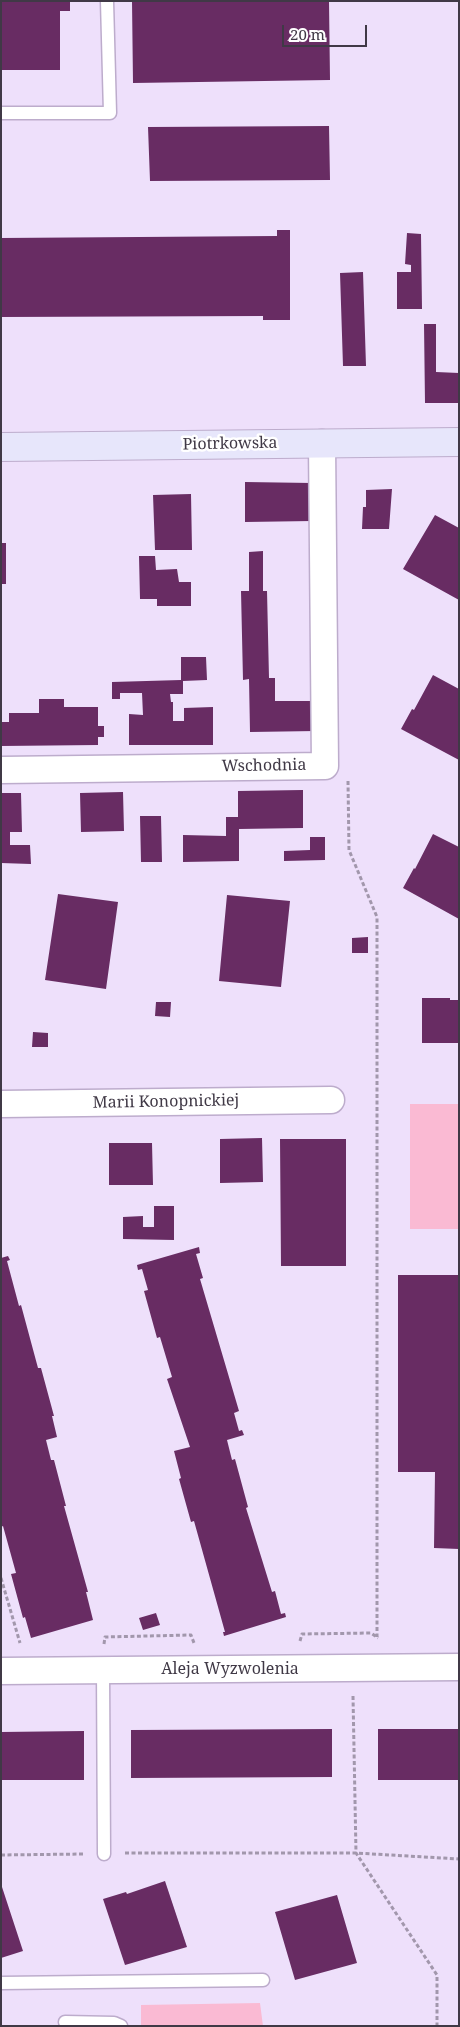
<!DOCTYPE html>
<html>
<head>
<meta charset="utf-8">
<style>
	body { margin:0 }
	#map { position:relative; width:460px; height:2027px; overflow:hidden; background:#eee0fb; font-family:"Noto Serif",serif }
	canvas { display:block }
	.frame { position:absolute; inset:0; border:2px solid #403946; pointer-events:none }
	.scale { position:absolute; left:282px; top:25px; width:85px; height:22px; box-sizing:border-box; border:2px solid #403946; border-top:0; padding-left:6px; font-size:15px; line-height:18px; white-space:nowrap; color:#403946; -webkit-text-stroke:4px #fff; paint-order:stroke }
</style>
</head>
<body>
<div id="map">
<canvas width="460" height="2027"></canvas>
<div class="frame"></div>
<div class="scale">20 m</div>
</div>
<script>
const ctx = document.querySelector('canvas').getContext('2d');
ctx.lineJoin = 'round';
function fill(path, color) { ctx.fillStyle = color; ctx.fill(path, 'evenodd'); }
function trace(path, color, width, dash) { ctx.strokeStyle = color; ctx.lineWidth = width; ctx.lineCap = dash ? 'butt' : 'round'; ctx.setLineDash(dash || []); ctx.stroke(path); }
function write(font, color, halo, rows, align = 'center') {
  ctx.font = font + ' "Noto Serif",serif'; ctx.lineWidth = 5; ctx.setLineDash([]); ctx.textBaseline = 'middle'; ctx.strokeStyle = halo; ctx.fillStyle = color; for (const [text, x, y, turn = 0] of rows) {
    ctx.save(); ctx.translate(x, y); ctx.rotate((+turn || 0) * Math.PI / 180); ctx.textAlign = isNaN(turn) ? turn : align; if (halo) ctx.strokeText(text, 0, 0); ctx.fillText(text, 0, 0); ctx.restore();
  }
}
fill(new Path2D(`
	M410,1104h49v125h-49z
	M260,2003l3,23h-122v-21z`), '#fabad3');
fill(new Path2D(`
	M1,1h69v10h-10v59h-59z
	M132,1h197l1,79 -197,3z
	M329,126l1,54 -180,1 -2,-54z
	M277,230h13v90h-27v-4l-262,1v-79l276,-2z
	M407,233l14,1 1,75h-25v-37h14v-7l-6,-1z
	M363,272l3,94h-23l-3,-93z
	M424,324h12v48l23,1v30h-34z
	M245,482l67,1v38l-67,1z
	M392,489l-3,40h-27l1,-22h3v-17z
	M191,494l1,56h-37l-2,-55z
	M435,515l24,13v72l-56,-31z
	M1,543h5v41h-5z
	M263,551v40h4l2,87h6v23h41v30l-66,1 -1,-53 -6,1 -2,-89h8v-39z
	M139,556h16l1,14 21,-1 2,13h12v24h-34v-7h-17z
	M181,657h25l1,23 -24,1v13h-13l1,8h2v19h11v-13l29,-1v38h-84v-31l14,1 -1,-22h-22v6h-8v-17l69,-2z
	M433,675l26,14v71l-58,-31 11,-20 2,1z
	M39,699h25v8h34v19h6v11h-6v8l-97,1v-24h8v-9h30z
	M303,790v38l-64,1v32l-56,1v-27l43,1v-19h12v-26z
	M123,792l1,39 -43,1 -1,-39z
	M1,793h20l1,39h-12v13h20l1,19 -30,-1z
	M140,816h21l1,46h-21z
	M433,834l26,13v72l-56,-31 11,-20 1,1z
	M310,837h15v23l-41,1v-10l26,-1z
	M58,894l60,8 -12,87 -61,-9z
	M227,895l63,6 -9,86 -62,-6z
	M368,937v16h-16v-15z
	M422,998h28v2h9v43h-37z
	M156,1002h15l-1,15 -15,-1z
	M33,1032l15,1v14h-16z
	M262,1138l1,44 -43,1v-44z
	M280,1139h66v127h-65z
	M109,1143h43l1,42h-44z
	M154,1206h20v34l-51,-1v-22l20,-1v11h11z
	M199,1247l1,6 -4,1 7,24 -3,1 39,132 -5,2 5,18 3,-1 2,5 -17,5 5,20 3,-1 13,48 -2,1 26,84 3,-1 6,23 4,-1 1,4 -62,19 -1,-4h2l-31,-111 -3,1 -12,-43 2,-1 -7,-27 16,-4 -23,-68 5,-2 -12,-40 -3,1 -13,-47 4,-1 -6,-21 -4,1 -1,-5z
	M8,1256l2,4 -3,1 12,45 2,-1 17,63h3l13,48h-2l5,21 -11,3 5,20h3l12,46h-2l24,86h-2l7,28 -62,18 -6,-21 -2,1 -12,-44 5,-1 -13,-47 -2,1v-269z
	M398,1275h61v274l-25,-1 1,-76h-37z
	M156,1613l4,12 -17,5 -4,-12z
	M332,1729v48l-201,1v-48z
	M378,1729h81v51h-81z
	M84,1731v49h-83v-48z
	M165,1881l22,66 -62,18 -22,-66 23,-7 1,2z
	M2,1887l21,64 -22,7v-70z
	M337,1895l20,68 -62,17 -20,-68z`), '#682c63');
const lane = new Path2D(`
	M1,113h109l-3,-112
	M103,1670l1,184
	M1,1983l262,-3
	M65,2022l49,1 7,3`);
const street = new Path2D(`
	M1,770l324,-4 -3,-323
	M1,1104l330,-4
	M1,1671l458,-4`);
const secondary = new Path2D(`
	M1,447l458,-5`);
trace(lane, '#bdaccc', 15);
trace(street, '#bdaccc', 29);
trace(secondary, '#bdaccc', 30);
trace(new Path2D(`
	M348,781l1,69 28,67v720
	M1,1578l19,65
	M300,1641l2,-7 69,-1 7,5
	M104,1644l1,-7 86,-2 3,8
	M353,1696l3,157 81,122v51
	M125,1853h231l103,6
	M1,1855l82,-1`), '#a297ac', 3, [4, 2.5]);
trace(lane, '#fff', 12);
trace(street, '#fff', 26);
trace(secondary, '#e7e6fb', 28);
write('16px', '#403946', '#fff', [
	["Piotrkowska",230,444,-1],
	["Wschodnia",264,766,-1],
	["Marii Konopnickiej",166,1102,-1],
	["Aleja Wyzwolenia",230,1669]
]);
</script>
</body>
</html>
